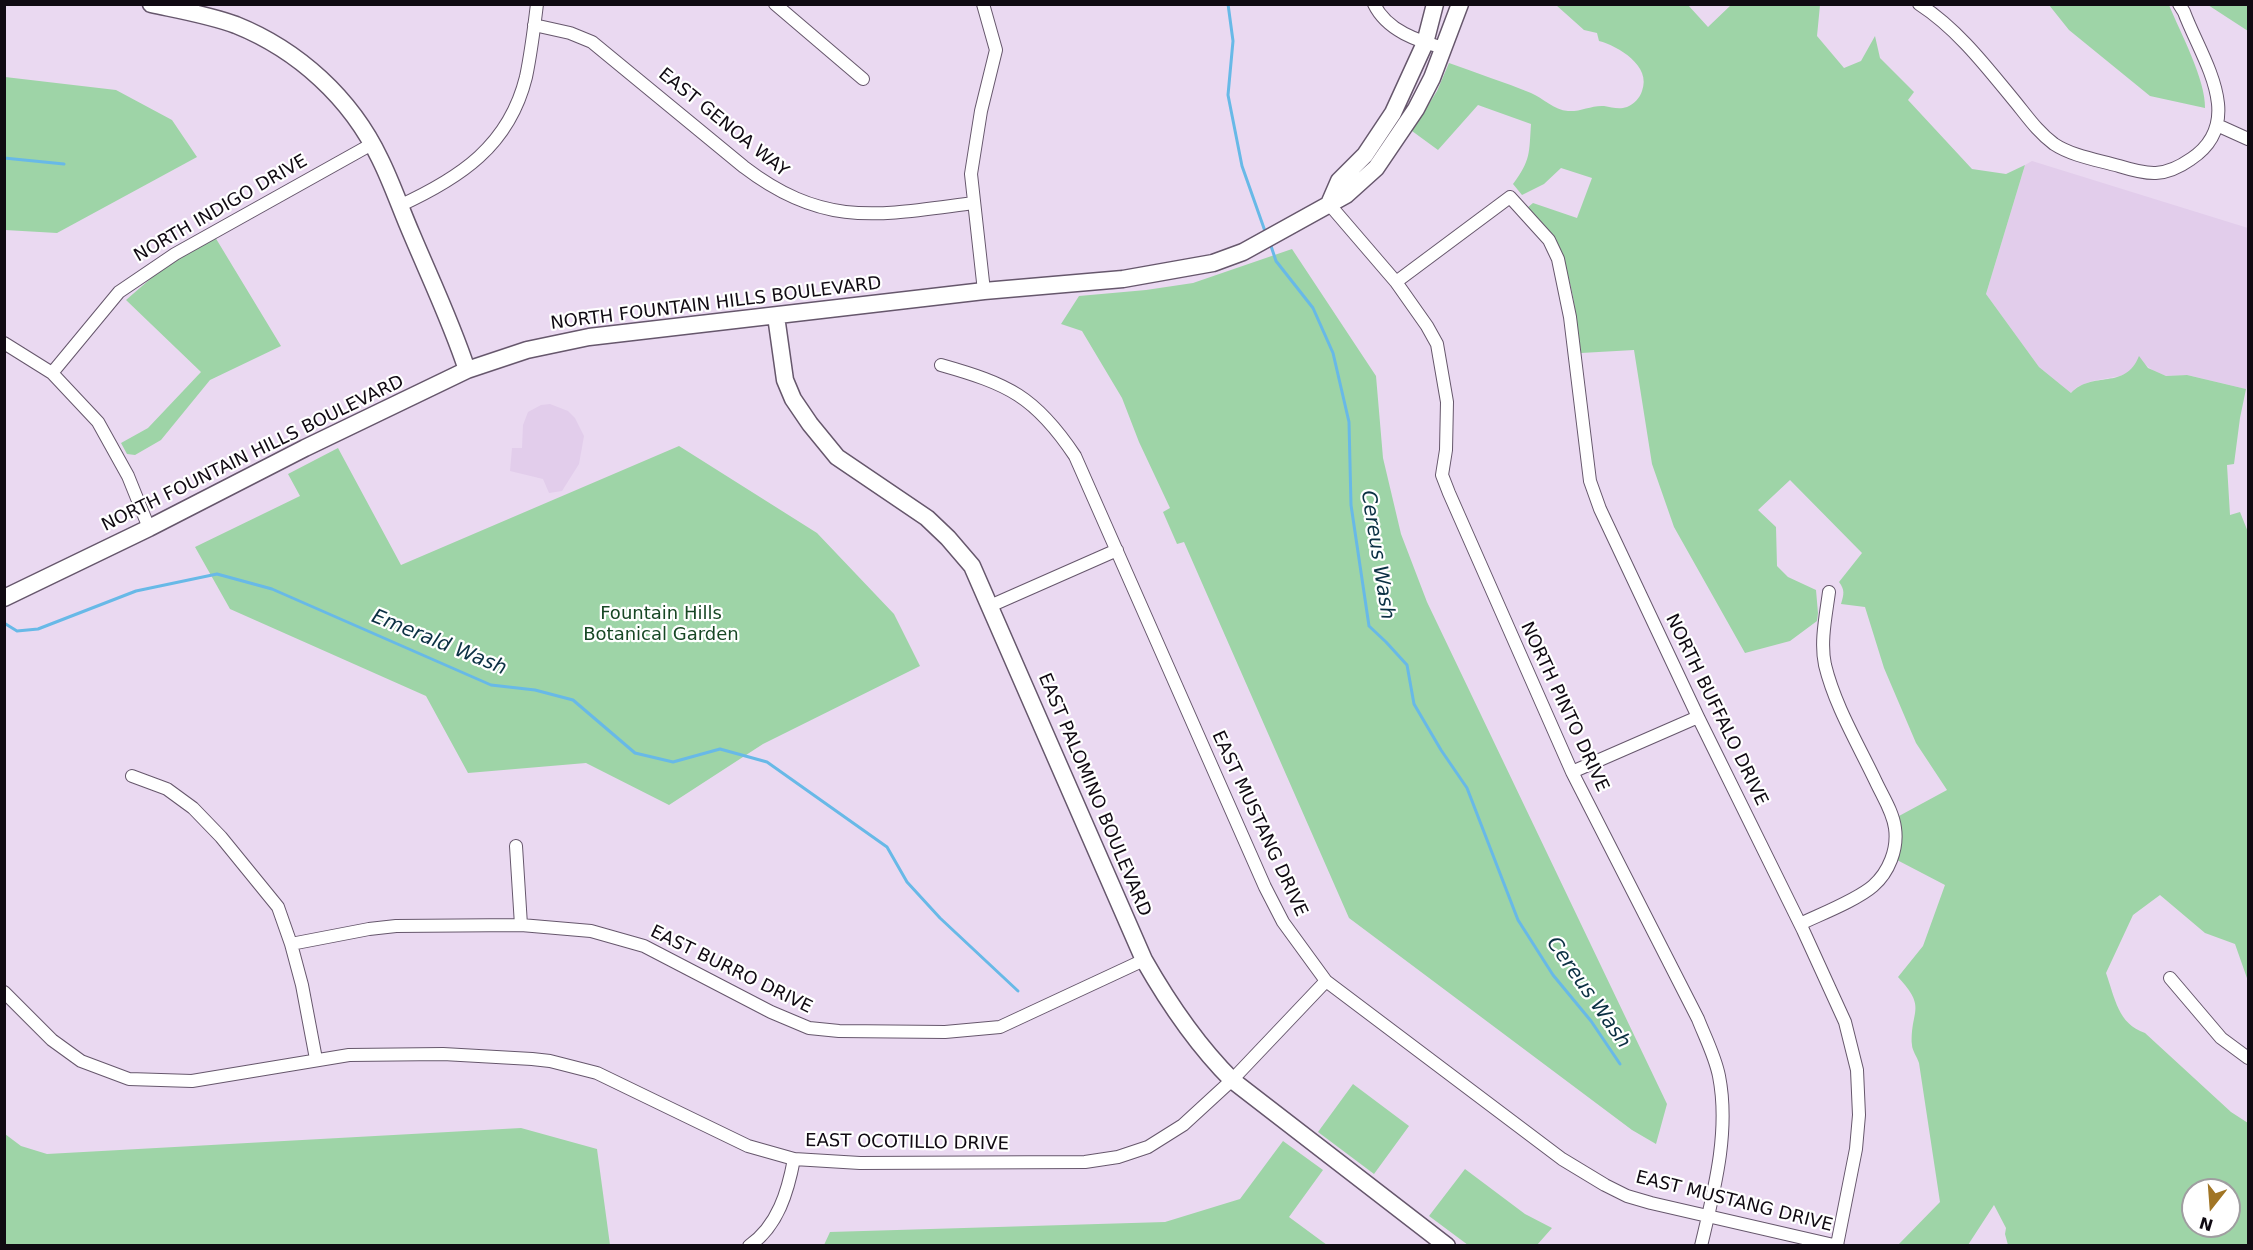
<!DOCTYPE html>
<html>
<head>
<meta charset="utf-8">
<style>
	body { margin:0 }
	#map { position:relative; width:2253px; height:1250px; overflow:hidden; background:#ead9f1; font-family:"DejaVu Sans",sans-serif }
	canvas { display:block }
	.frame { position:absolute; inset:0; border:6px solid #100a12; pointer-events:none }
	.north { position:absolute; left:2181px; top:1178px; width:60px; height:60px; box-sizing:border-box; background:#fff; border:2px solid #9f9da0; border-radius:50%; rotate:197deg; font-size:16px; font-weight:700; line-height:24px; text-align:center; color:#100a12 }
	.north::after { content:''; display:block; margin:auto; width:21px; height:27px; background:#a17525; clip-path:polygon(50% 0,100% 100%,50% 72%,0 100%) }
</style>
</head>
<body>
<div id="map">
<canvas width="2253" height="1250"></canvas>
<div class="frame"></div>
<div class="north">N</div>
</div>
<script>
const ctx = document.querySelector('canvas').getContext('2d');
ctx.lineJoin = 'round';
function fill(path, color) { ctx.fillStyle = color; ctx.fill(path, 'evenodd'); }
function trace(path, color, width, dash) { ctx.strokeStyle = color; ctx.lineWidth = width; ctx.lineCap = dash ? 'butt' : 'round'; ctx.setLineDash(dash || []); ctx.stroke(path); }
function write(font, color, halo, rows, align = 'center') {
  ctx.font = font + ' "DejaVu Sans",sans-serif'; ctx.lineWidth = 4.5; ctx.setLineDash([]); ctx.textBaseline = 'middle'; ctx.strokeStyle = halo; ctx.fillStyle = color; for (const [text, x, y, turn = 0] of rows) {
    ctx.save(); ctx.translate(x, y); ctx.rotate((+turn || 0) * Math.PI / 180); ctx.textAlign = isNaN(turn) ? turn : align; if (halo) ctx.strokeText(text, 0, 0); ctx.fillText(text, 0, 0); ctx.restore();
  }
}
fill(new Path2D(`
	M2032,161l216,67v153l-2,8 -59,-14 -21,1 -10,-3 -14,-11 -17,13 -33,6 -15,6 -6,6 -32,-26 -53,-73 39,-129z
	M550,404l18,7 7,7 9,18 -5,28 -17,27 -13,2 -6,-14 -33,-8 2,-23h10l1,-23 5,-13 13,-7z`), '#e2cdeb');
fill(new Path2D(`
	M1556,5h132l20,22 23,-22h89l-3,31 27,32 17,-7 14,-25 5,22 34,34 -6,8 64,69 34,5 19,-9 -39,129 53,73 32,26c22,-23 54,-2 68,-37l9,12 18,8 21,-1 59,14 -6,29 -6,46 -7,1 3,50 10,-3 8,20v449l-13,-37 -30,-11 -45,-38 -27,20 -27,58c9,25 12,51 39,60l86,79 17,11v122h-240l-3,-11 1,-6 -12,-23 -26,40h-70l42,-43 -21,-139c-2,-6 -7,-13 -7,-18 -2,-35 16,-36 -14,-68l25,-31 22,-61 -48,-25 4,-29 -2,-15 48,-26 -31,-47 -32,-75 -19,-61 -24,-3c3,-10 4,-14 -2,-22l23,-29 -72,-73 -32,30 18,17 1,39 11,11 28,13 2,23 -1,8 -27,20 -45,12 -71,-126 -22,-63 -18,-114 -53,3c-8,-59 -9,-100 -54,-145l6,-5 44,15 15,-40 -31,-10 -17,16 -22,11 -9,-11c18,-24 16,-31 18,-60l-53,-19 -40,45 -26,-19 25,-40 12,-28c27,10 55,19 82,30 12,5 23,17 37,18 12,1 24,-6 36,-5 8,1 14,4 23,1 7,-3 13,-9 15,-16 10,-25 -24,-45 -43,-50l-2,-8 -13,-3zM2193,1190h36v36h-36z
	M2049,5h120c11,27 37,75 36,103l-55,-12 -81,-66z
	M2208,5h40v26z
	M5,77l111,13 56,30 25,37 -140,76 -52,-3z
	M215,237l66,109 -71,34 -49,60 -26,15 -8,-1 -6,-11 27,-15 53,-56 -75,-72 38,-33z
	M1292,249l84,127 7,82 18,76 26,68 240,502 -11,40 -24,-14 -283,-212 -165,-376 -7,2 -14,-32 7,-4 -31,-66 -17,-44 -40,-67 -21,-7 18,-28 67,-6 47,-7z
	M679,446l138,87 77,81 26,52 -157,78 -94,61 -83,-42 -118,10 -42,-77 -196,-87 -35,-62 105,-51 -12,-22 50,-26 63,117z
	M1353,1084l56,42 -35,48 -56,-42z
	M521,1128l76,21 13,96h-605v-111l16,12 26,8z
	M1283,1141l40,29 -34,47 38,28h-503l6,-13 335,-10 75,-23z
	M1465,1169l60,45 27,14 -15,17h-69l-39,-29z`), '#9ed4a7');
trace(new Path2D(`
	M1228,4l5,37 -5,54 14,71 24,68
	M4,158l60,6
	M1270,243l6,18 37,47 20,45 16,69 2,83 18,121 17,16 21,23 7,39 27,46 26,38 51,132 35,55 38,46 29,43
	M4,623l13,8 21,-2 98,-38 81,-17 55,15 219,96 44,5 38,10 62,53 38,9 47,-13 47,13 120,85 20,35 33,36 78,73`), '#68b9e7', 3);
const street = new Path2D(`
	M775,4l88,75
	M983,4l13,46 -15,61 -10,63 13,117
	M1374,4c13,27 44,37 70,44
	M1919,4c40,26 69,65 98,100 12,15 22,29 37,40 18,12 44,16 65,22 29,9 45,12 72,-7 57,-38 10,-101 -7,-147l-5,-8
	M534,25l36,8 22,9 152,125c81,62 136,48 230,36
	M2217,125l31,14
	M1329,204l67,78 31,44 10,18 10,58 -1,48 -4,25 7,18 123,279 126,247c7,18 17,37 21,57 11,56 -5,115 -18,170
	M399,206c61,-28 110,-60 127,-129 5,-24 8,-48 11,-73
	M1396,282l114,-85 39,43 9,19 12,58 20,164 10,28 98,208 105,213 42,92 12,48 2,45 -3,34 -19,96
	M4,343l48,30 46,49 30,54 21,52
	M941,365c67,19 94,31 134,91l190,431 18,35 43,59 236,178 43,26 22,11 24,7 187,43
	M52,373l67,-81 56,-38 197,-110
	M990,606l127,-56
	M1572,772l126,-55
	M132,776l35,13 26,19 28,29 57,70 13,37 11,41 14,74
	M516,846l5,79
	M1800,924c21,-10 57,-24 73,-38 16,-14 25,-37 22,-58 -2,-16 -12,-31 -19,-46 -18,-38 -41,-76 -51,-117 -5,-23 1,-50 4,-73
	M291,944l78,-15 27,-3 125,-1 70,6 53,15 127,66 38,16 30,3 106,1 55,-5 144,-67
	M2170,978l51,60 27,20
	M4,992l48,48 29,21 48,18 63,2 157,-26 94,-1 89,5 18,2 47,12 151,73 46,13 66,4 225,-1 33,-5 30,-10 35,-22 49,-45 94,-99
	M749,1246c29,-20 39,-55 45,-87`);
const secondary = new Path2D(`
	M151,4c28,6 58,11 85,21 62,25 115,73 144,134 12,24 21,51 32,76 19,45 40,89 55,135
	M1329,204l10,-23 26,-26 28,-42 32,-70 10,-39
	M776,316l9,64 8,19 17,25 27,33 90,61 21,20 24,28 172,394c25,44 52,84 88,120l215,166
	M4,598l145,-70 156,-80 162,-78 60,-20 62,-13 395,-46 139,-12 90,-16 30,-11 103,-57 30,-27 40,-59 16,-31 28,-74`);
trace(street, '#66576c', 14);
trace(secondary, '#66576c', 19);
trace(street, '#fff', 12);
trace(secondary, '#fff', 16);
write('18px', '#100a12', '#fff', [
	["EAST GENOA WAY",723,123,39],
	["NORTH INDIGO DRIVE",221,209,-30],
	["NORTH FOUNTAIN HILLS BOULEVARD",716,304,-7],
	["NORTH FOUNTAIN HILLS BOULEVARD",253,454,-26],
	["NORTH PINTO DRIVE",1564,707,65],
	["NORTH BUFFALO DRIVE",1716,710,64],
	["EAST PALOMINO BOULEVARD",1094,795,67],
	["EAST MUSTANG DRIVE",1259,824,65],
	["EAST BURRO DRIVE",731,970,26],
	["EAST OCOTILLO DRIVE",907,1143,1],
	["EAST MUSTANG DRIVE",1734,1202,14]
]);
write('18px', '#174724', '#fff', [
	["Fountain Hills",661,614],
	["Botanical Garden",661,635]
]);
write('italic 20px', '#0b3043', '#fff', [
	["Cereus Wash",1377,555,81],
	["Emerald Wash",439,643,22],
	["Cereus Wash",1588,993,55]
]);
</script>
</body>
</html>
